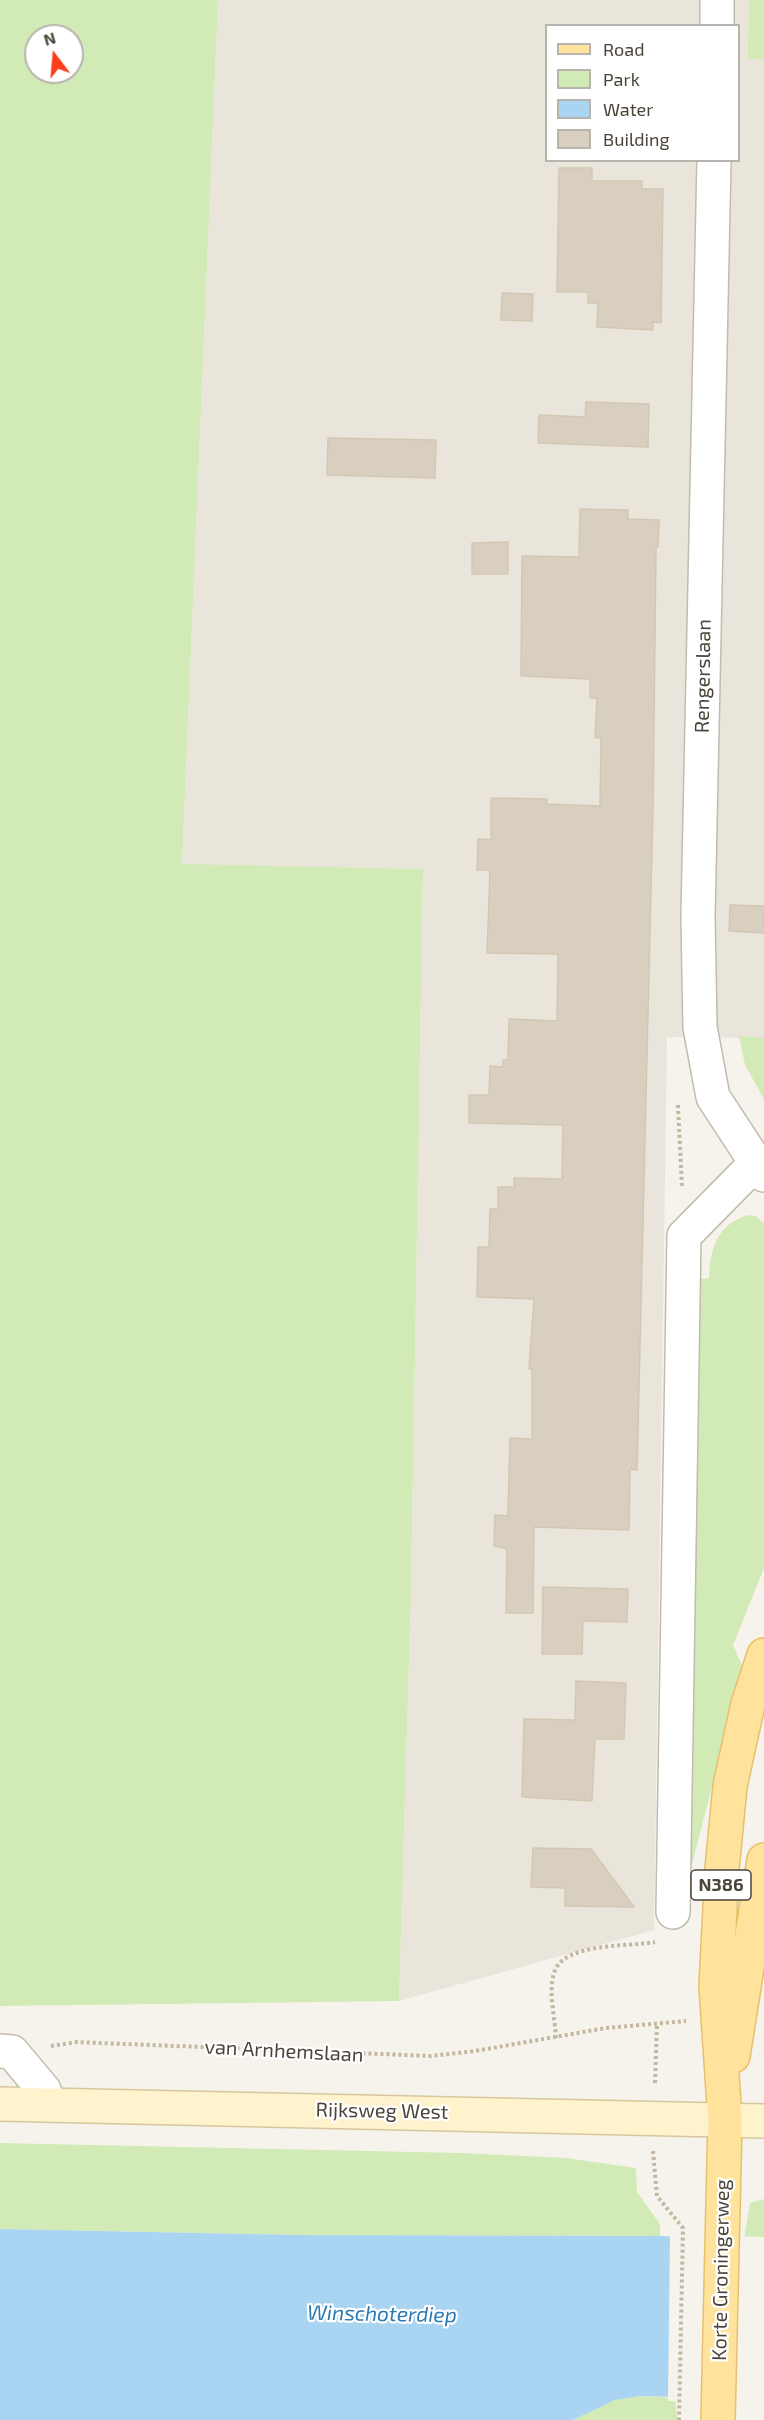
<!DOCTYPE html>
<html>
<head>
<meta charset="utf-8">
<style>
	body { margin:0 }
	#map { position:relative; width:764px; height:2420px; overflow:hidden; background:#f6f3ec; font-family:"Exo 2",sans-serif }
	canvas { display:block }
	.legend { position:absolute; left:545px; top:24px; width:195px; height:138px; box-sizing:border-box; background:#fff; border:2px solid #b7b4b0; margin:0; padding:8px 10px; list-style:none; font-size:18px; color:#4b4439 }
	.legend li { display:flex; align-items:center; gap:12px; height:30px }
	.legend b { width:30px; border:2px solid #b7b4b0 }
	.north { position:absolute; left:24px; top:24px; width:60px; height:60px; box-sizing:border-box; background:#fff; border:2px solid #b7b4b0; border-radius:50%; rotate:344deg; font-size:16px; font-weight:700; line-height:24px; text-align:center; color:#4b4439 }
	.north::after { content:''; display:block; margin:auto; width:21px; height:27px; background:#fc3f1d; clip-path:polygon(50% 0,100% 100%,50% 72%,0 100%) }
</style>
</head>
<body>
<div id="map">
<canvas width="764" height="2420"></canvas>
<ul class="legend">
<li><b style="height:8px;background:#ffe39c"></b>Road</li>
<li><b style="height:16px;background:#d2eab5"></b>Park</li>
<li><b style="height:16px;background:#a9d4f2"></b>Water</li>
<li><b style="height:16px;background:#d8cfc1"></b>Building</li>
</ul>
<div class="north">N</div>
</div>
<script>
const ctx = document.querySelector('canvas').getContext('2d');
ctx.lineJoin = 'round';
function fill(path, color) { ctx.fillStyle = color; ctx.fill(path, 'evenodd'); }
function trace(path, color, width, dash) { ctx.strokeStyle = color; ctx.lineWidth = width; ctx.lineCap = dash ? 'butt' : 'round'; ctx.setLineDash(dash || []); ctx.stroke(path); }
function write(font, color, halo, rows, align = 'center') {
  ctx.font = font + ' "Exo 2",sans-serif'; ctx.lineWidth = 4.5; ctx.setLineDash([]); ctx.textBaseline = 'middle'; ctx.strokeStyle = halo; ctx.fillStyle = color; for (const [text, x, y, turn = 0] of rows) {
    ctx.save(); ctx.translate(x, y); ctx.rotate((+turn || 0) * Math.PI / 180); ctx.textAlign = isNaN(turn) ? turn : align; if (halo) ctx.strokeText(text, 0, 0); ctx.fillText(text, 0, 0); ctx.restore();
  }
}
fill(new Path2D(`
	M218,0h546v1038l-97,-1 -13,893 -255,71 12,-411 12,-721 -241,-4zM546,26h192v134h-192z`), '#eae5da');
fill(new Path2D(`
	M0,0h218l-36,864 241,5 -12,721 -12,411 -399,5zM36,36h36v36h-36z
	M749,0h15v59h-16z
	M739,1036l25,2v61l-19,-34z
	M748,1215l8,1 8,7v345l-31,77 10,23 -63,242 19,-631 10,-1c1,-28 8,-54 39,-63z
	M0,2143l461,10 105,5 70,10 1,24 23,32v12l-361,-1 -299,-6z
	M764,2199v41l-20,-1 6,-36z
	M640,2396l35,2 2,22h-104l42,-20z`), '#d2eab5');
fill(new Path2D(`
	M0,2229l299,6 361,1 104,4v160l-124,-4 -25,4 -42,20h-573z`), '#a9d4f2');
fill(new Path2D(`
	M670,2234l94,3v166l-96,-2z`), '#f6f3ec');
const building = new Path2D(`
	M559,168h33v13h50v8h21l-2,134 -8,-1v8l-56,-3 1,-24h-10v-11h-31z
	M502,293l31,1 -1,27 -31,-1z
	M586,402l63,2 -1,43 -110,-4 1,-28 46,2z
	M328,438l108,2 -1,38 -108,-3z
	M580,509l48,1v9l31,1 -1,27h-2l-3,261 -16,662 -7,-1 -1,61 -95,-3 -1,86h-27l1,-64 -13,-3 1,-31 12,1 1,-4 2,-74 22,1v-70h-3l5,-70 -57,-2 1,-50h11l1,-38h8v-22h16v-9l48,1 1,-54 -94,-2v-28h20l1,-29 13,1v-7h5l1,-41 48,2 1,-67 -71,-1 3,-83h-13l1,-31 13,1v-42l56,1v5l53,2 1,-68h-6l2,-40h-7v-19l-69,-3 1,-120 57,1z
	M508,542v32h-36v-31z
	M730,905l34,1v27l-35,-2z
	M543,1587l85,2 -1,33 -44,-1 -1,33h-40z
	M576,1681l50,2 -2,56h-29l-3,62 -70,-4 2,-78 51,1z
	M533,1848l58,1 43,58 -69,-1v-18l-34,-1z`);
fill(building, '#d8cfc1');
trace(building, '#d3c7b4', 1.5);
const street = new Path2D(`
	M717,26v-26
	M714,160l-16,756 2,111 13,70 51,78
	M673,1912l11,-676 71,-72
	M0,2051l12,1 32,38 5,15`);
const secondary = new Path2D(`
	M0,2104l764,17`);
const primary = new Path2D(`
	M733,2056l31,-196
	M718,2420l7,-300 -9,-134 6,-117 8,-83 18,-82 16,-49`);
trace(street, '#c2bbae', 36);
trace(secondary, '#d6c79b', 36);
trace(primary, '#e6c16a', 36);
trace(new Path2D(`
	M678,1105l4,83
	M556,2038c-1,-20 -8,-46 -2,-65 9,-31 75,-26 101,-31
	M51,2046l26,-4 23,1 331,13 44,-5 131,-23 80,-7
	M655,2083l2,-59
	M653,2151l4,45 26,32 -4,192`), '#c4b79f', 4, [3, 3]);
trace(street, '#fff', 33);
trace(secondary, '#fff3cd', 33);
trace(primary, '#ffe39c', 33);
for (const [x, y, w] of [
	[721,1885,60]
]) { const box = new Path2D(); box.roundRect(x - w / 2, y - 15, w, 30, 4.5); ctx.fillStyle = '#fff'; ctx.fill(box); trace(box, '#4b4439', 1.5); }
write('bold 18px', '#4b4439', null, [
	["N386",721,1885]
]);
write('20px', '#4b4439', '#fff', [
	["Rengerslaan",703,676,-89],
	["van Arnhemslaan",284,2051,3],
	["Rijksweg West",382,2111,1],
	["Korte Groningerweg",721,2270,-89]
]);
write('italic 21px', '#2e7ab2', '#fff', [
	["Winschoterdiep",382,2314,1]
]);
</script>
</body>
</html>
